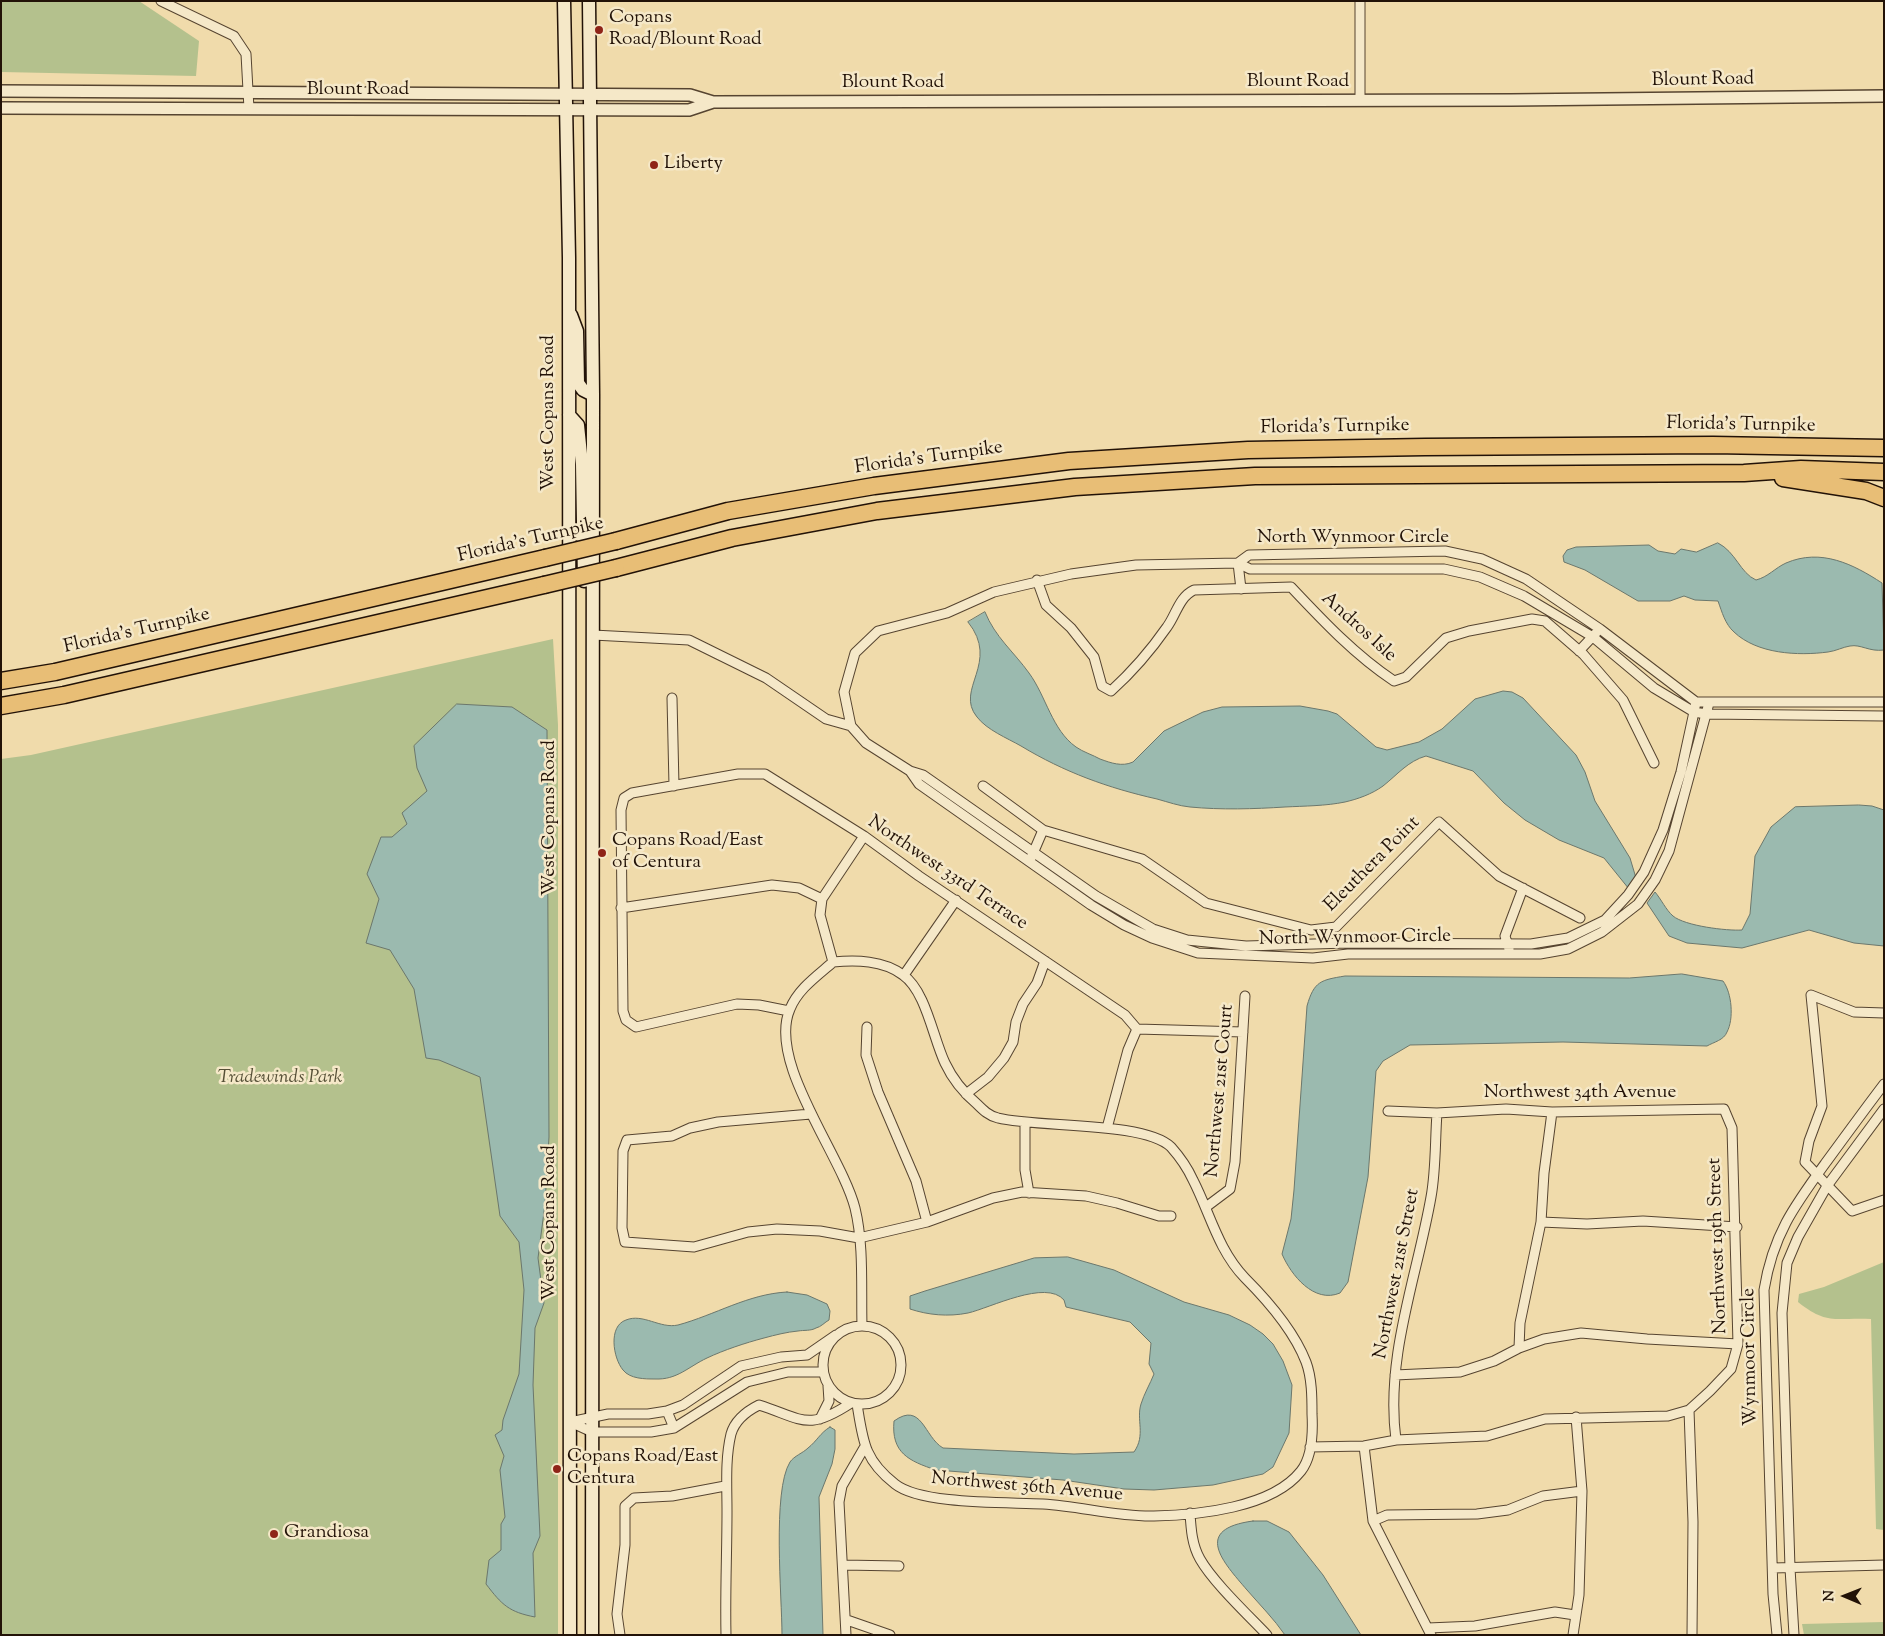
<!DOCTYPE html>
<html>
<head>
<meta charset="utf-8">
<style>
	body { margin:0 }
	#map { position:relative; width:1885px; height:1636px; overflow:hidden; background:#f0dbab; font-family:"Sorts Mill Goudy",serif }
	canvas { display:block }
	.frame { position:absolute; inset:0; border:2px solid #221207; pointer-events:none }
	.north { position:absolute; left:1820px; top:1571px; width:50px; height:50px; -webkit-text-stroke:4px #f5e8c8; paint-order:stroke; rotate:271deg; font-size:14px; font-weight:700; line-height:20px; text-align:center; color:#221207 }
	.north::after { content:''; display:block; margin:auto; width:18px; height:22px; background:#221207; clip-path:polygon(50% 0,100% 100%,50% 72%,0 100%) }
</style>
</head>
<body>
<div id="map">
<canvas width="1885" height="1636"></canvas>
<div class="frame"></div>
<div class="north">N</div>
</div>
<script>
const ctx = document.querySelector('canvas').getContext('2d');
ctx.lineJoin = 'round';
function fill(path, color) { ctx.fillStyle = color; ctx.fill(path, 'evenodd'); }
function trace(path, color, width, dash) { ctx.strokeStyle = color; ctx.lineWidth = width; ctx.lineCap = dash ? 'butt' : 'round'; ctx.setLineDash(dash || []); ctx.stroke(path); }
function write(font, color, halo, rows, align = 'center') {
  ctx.font = font + ' "Sorts Mill Goudy",serif'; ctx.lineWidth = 5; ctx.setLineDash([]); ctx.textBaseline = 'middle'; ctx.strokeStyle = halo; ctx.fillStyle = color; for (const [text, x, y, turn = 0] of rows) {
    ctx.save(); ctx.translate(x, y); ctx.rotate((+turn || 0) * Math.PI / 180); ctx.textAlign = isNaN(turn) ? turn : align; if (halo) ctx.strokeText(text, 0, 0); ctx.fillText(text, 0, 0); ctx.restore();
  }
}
fill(new Path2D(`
	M1,1h138l60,40 -3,35 -195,-4z
	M553,639l5,86v910h-557v-876l30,-4z
	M1884,1262v268l-8,-1 -5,-210c-35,-2 -43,7 -73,-17l1,-8 25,-7z
	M1884,1622v13h-80l-2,-11z`), '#b4c18d');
const water = new Path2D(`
	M1718,543c18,9 22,30 38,37 12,-3 19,-12 30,-17 35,-15 67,1 96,20l2,67c-15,2 -23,-6 -34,-4 -7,1 -14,5 -22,6 -30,4 -71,2 -94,-20 -9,-8 -12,-20 -16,-31l-23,-1 -11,-4 -14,5h-32l-53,-31 -21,-8 -1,-6 4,-6 9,-3 73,-2 9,6 17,3 6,-5 15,3z
	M985,612c10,25 29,40 44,61 17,23 23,57 47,74 7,5 17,8 24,12 11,4 22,8 33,3l31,-31 39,-19 19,-5 78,-1 28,5 9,3 39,33 11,3 32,-8 23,-13 33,-30 28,-8 9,1 11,6 53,57 9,17 10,29 35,57 6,20 -7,11 -25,-31 -45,-18 -34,-20 -21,-17 -31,-32 -47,-15c-18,5 -29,19 -43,30 -11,8 -25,13 -38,16 -19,4 -41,4 -60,5 -31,2 -64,3 -95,0 -11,-1 -22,-5 -33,-8 -49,-11 -93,-27 -136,-53 -14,-8 -34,-16 -44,-29 -23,-28 24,-54 -9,-95z
	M457,704l55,3 35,23 2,407 -4,67 -7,54 6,45 -9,25 -2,57 7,151 -7,17 2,64c-26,-5 -33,-12 -49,-33l3,-24 12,-10v-26l4,-7 -5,-47 4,-14 -9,-21 7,-5 1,-10 16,-46 5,-84 -5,-48 -19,-26 -20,-139 -41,-17 -13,-2 -12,-69 -24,-39 -24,-7 13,-44 -12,-25 14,-37h11l15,-13 -5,-11 25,-22 -10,-23 -3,-22z
	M1859,805l13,1 12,4v136l-30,-3 -45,-13 -67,18 -55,-5 -18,-7 -22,-33 8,-11c6,7 11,18 18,24 12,10 54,15 69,14l8,-16 5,-58 16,-29 24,-20z
	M1682,974l41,7c9,12 11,38 4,51 -3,8 -13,10 -20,14l-144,-4 -153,3 -27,16 -7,10 -8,106 -20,105 -8,11c-26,11 -49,-18 -58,-39l9,-35 3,-29 13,-184c7,-25 14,-26 38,-30l284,2z
	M1068,1257l46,13 70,32 45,13 21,10 13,9 10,10 10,17 9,24 -3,48 -16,34 -10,7 -50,11 -59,5 -30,-1 -61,-9 -127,-10c-27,-9 -45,-17 -42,-49 28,-20 30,16 49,27l131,6 60,-2c12,-17 2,-32 7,-48 3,-10 9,-20 13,-30l-5,-10 2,-21 -21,-21 -64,-15 -2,-7c-18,-21 -74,8 -96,13 -20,4 -40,2 -58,-4v-13l15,-5 109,-33z
	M787,1292l20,3 20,9 3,7 -1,9c-4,2 -8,7 -13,8 -5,3 -12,2 -18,3 -11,1 -23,4 -34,7 -19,5 -40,12 -57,20 -19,9 -30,22 -52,21 -10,0 -25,0 -32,-9 -10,-12 -15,-44 3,-50 17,-7 34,9 52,5 37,-10 70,-31 109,-33z
	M830,1427l5,3v19l-3,15 -13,33 4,138h-41c0,-38 -10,-144 8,-173 4,-6 13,-9 18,-14 9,-7 12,-15 22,-21z
	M1253,1521h14l22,11 34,43 38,60h-76c-11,-16 -25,-30 -38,-45 -24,-28 -55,-61 6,-69z`);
fill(water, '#9bbaaf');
trace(water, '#6b776c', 1);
const minor = new Path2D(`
	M161,1l73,35 12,18 3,55
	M1360,1v99
	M1238,563l11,-8 196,-4 37,8 44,20 74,50 96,73h188
	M1238,563l3,26
	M1037,580l9,25 25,23 23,29 8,29 9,5c21,-19 40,-41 56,-64 9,-12 12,-30 27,-37l97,-3c32,34 64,68 103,94l12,-4 40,-39 23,-7 63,-12 13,2 38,33 40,46 31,63
	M593,635l96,5 77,38 60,41 25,7
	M1579,651l17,-18
	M672,698l2,88
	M1696,702l-2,10 -13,60 -18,58 -19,42 -16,23 -23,25 -37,18 -37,6 -183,-1 -102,3 -59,-6 -34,-11 -57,-33 -173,-121 -13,-4 -44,-28 -15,-17 -7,-34 11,-39 23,-22 69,-18 47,-21 77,-18 65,-9 102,-2 12,6h194l36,8 44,19 69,41 61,51 40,24 12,2 178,2
	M910,771l9,13 172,121 33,20 28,13 46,15 115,5 35,-4h192l28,-5 34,-17 36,-28 17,-24 14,-29 40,-148
	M983,786l60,44
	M1031,858l12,-28 99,29 64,44 105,27 25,-3 103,-105 60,54 81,42
	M621,908l151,-23 27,3 23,11
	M1509,949l-4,-13 18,-48
	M833,962c23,-2 50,-2 70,13 23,16 30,63 42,88 7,15 19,30 32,41 6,6 12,12 21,14 40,10 146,3 173,29 8,9 17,22 22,33 17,33 25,70 52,98 23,23 49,53 61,84 6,16 6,36 6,52 1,18 0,43 -11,57 -29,37 -103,44 -147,45 -37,1 -74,-10 -111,-12 -35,-2 -122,1 -148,-20 -31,-24 -32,-43 -38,-80
	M904,975l52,-75
	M789,1011l-30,-6 -22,-1 -101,23 -10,-7 -3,-9 -2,-201 3,-12 8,-5 106,-19h27l99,62 55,40 206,139 12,14 106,3
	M1884,1013l-30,-1 -43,-17 11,111 -13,35 -4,21 47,49 32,-11
	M867,1027l-1,28 12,37 38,89 11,41
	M966,1094l22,-17 16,-19 9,-16 3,-20 7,-18 14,-21 8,-22
	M811,1114l-93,8 -28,6 -18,8 -45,4 -4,11 -1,77 3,14 69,5 54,-15 29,-3 43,2 39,7 68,-16 66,-24 29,-6 64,4 31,7 42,13h12
	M1025,1123v47l4,23
	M1107,1128l21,-78 9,-21
	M1206,1207l24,-18 5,-27 10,-166
	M1541,1222l46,2 56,-3 94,6
	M823 1365a39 39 0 1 1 78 0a39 39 0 1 1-78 0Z
	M862,1326c-1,-39 2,-81 -7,-118 -14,-54 -88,-146 -65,-199 8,-20 27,-33 43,-47l-13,-47 2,-16 42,-63
	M1519,1348l1,-25 21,-101 3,-49 8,-61
	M1395,1375l65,-3 34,-11 25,-13 25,-9 37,-6 66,6 91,5
	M1689,1410l4,112 -1,113
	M667,1411l7,17
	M820,1419l9,-18 -1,-15
	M570,1422l38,-8h40l19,-3 16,-6 58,-39 40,-9 26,-2 29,-20
	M570,1422l22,10h59l23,-4 73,-46 41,-10h35
	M1396,1440c-11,-83 21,-163 35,-243 5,-27 4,-57 6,-84
	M1364,1446l9,75 58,114
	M1310,1447l54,-1 32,-6 91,-4 58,-17 123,-3 21,-6 21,-19 21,-22 7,-25 -6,-216 -8,-19 -172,3 -46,-3 -69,4 -49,-2
	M1190,1513c1,16 2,32 10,46 13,23 48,56 67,76
	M1373,1521l14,-6 90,-1 31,-4 35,-14 39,-5
	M843,1565l56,1
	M1773,1568l111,-3
	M847,1620l43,15
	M1428,1628l47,-2 80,-14 20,3
	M620,1635l-3,-21 8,-69v-39l9,-8 38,-2 53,-10
	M726,1635c-1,-42 1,-82 1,-124 0,-25 -2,-52 4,-77 4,-14 16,-23 28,-29 44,14 48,27 92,-2
	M846,1635l-7,-133 3,-16 22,-38
	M1573,1635l6,-40 3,-104 -6,-74
	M1777,1635l-4,-41 -9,-304c9,-56 31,-85 63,-129 19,-26 38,-52 57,-77
	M1794,1635l-4,-67 -8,-255 5,-50 11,-26 29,-51 57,-77`);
const tertiary = new Path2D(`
	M1,91l689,4 23,7 798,-2 373,-4
	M1,108l688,2 24,-8`);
const secondary = new Path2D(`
	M564,1l5,257 1,1377
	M589,1l4,394 -1,1240
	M571,315l6,16 1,52 5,7 10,5
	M569,415l9,10 4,39 2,117`);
const motorway = new Path2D(`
	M1783,478l83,13 18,7
	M616,541l112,-30 146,-25 195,-25 179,-11 177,-3 288,-2 171,3
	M616,568l116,-30 145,-27 198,-24 180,-11 489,-3 57,-4 83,3
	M1,681l54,-9 490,-114
	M1,706l63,-11 480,-110`);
trace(minor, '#564430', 11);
trace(tertiary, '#564430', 14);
trace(secondary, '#221207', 15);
trace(motorway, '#221207', 19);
trace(minor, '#f5e8c8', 9);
trace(tertiary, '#f5e8c8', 11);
trace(secondary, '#f5e8c8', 12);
trace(motorway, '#e8be76', 16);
const motorwayBridge = new Path2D(`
	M545,558l71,-17
	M544,585l72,-17`);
trace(motorwayBridge, '#221207', 19, []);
trace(motorwayBridge, '#e8be76', 16);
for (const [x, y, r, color] of [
	[599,30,5,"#8f2418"],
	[654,165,5,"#8f2418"],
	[602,853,5,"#8f2418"],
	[557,1469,5,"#8f2418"],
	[274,1534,5,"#8f2418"]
]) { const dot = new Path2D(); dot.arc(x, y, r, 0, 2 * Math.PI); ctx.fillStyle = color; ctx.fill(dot); trace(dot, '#f5e8c8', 2); }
write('19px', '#221207', '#f5e8c8', [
	["Copans",609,19],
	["Road/Blount Road",609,41],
	["Liberty",664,165],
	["Copans Road/East",612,842],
	["of Centura",612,864],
	["Copans Road/East",567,1458],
	["Centura",567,1480],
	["Grandiosa",284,1534]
], 'left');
write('19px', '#221207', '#f5e8c8', [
	["Blount Road",1703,81,-1],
	["Blount Road",1298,83],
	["Blount Road",893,84],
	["Blount Road",358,91],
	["West Copans Road",550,413,-90],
	["Florida's Turnpike",1741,426,1],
	["Florida's Turnpike",1335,428,-1],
	["Florida's Turnpike",929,459,-8],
	["North Wynmoor Circle",1353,539],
	["Florida's Turnpike",531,541,-13],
	["Andros Isle",1358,628,42],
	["Florida's Turnpike",137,632,-13],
	["West Copans Road",551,818,-90],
	["Eleuthera Point",1373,865,-45],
	["Northwest 33rd Terrace",947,874,34],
	["North Wynmoor Circle",1355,939,-1],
	["Northwest 21st Court",1221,1091,-85],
	["Northwest 34th Avenue",1580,1094],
	["West Copans Road",551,1223,-90],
	["Northwest 19th Street",1719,1246,-92],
	["Northwest 21st Street",1398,1274,-79],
	["Wynmoor Circle",1751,1357,-91],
	["Northwest 36th Avenue",1027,1488,5]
]);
write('italic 19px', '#554f36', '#f5e8c8', [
	["Tradewinds Park",280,1079]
]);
</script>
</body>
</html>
